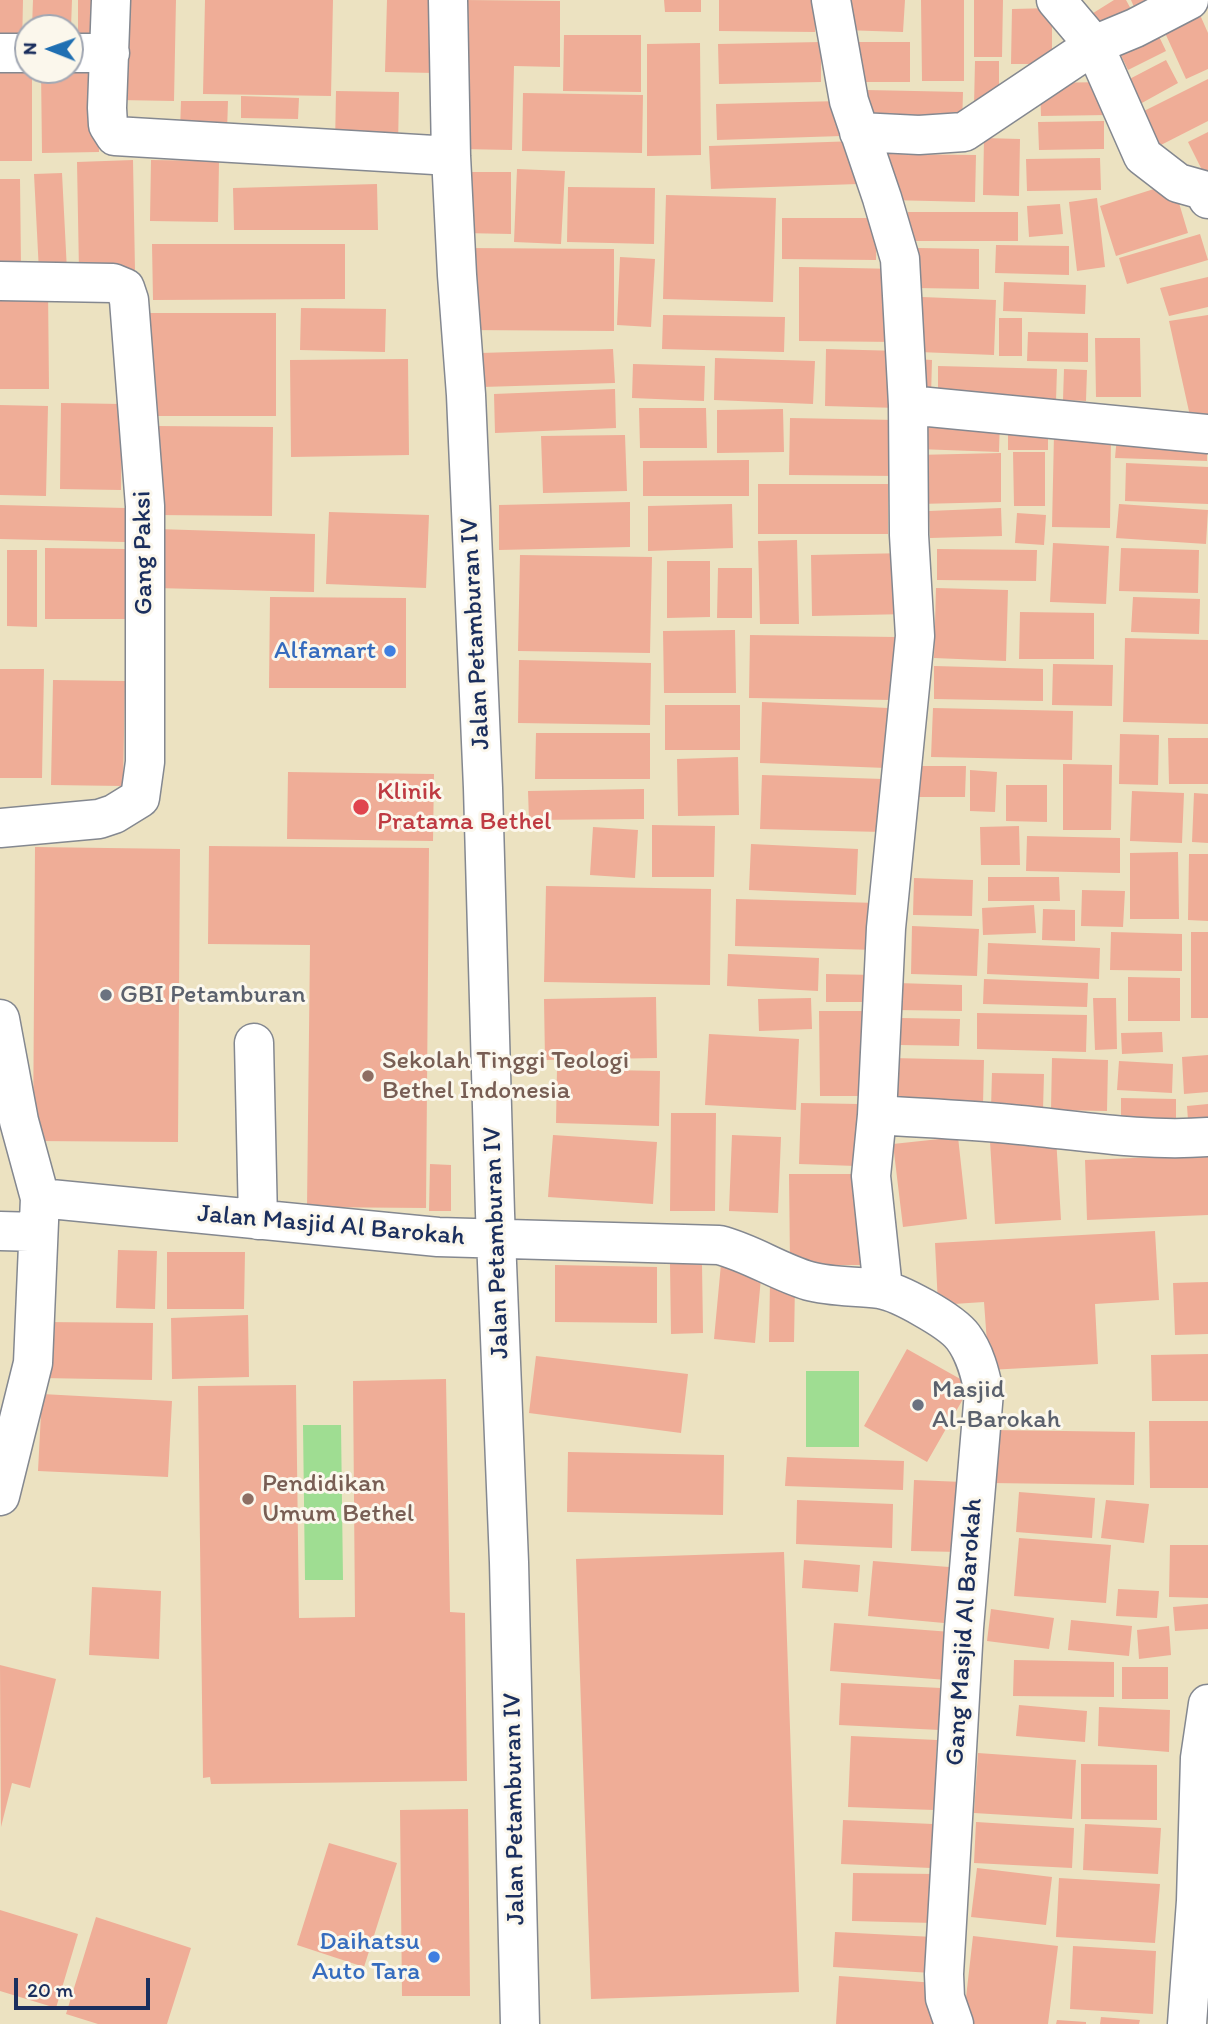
<!DOCTYPE html>
<html>
<head>
<meta charset="utf-8">
<style>
	body { margin:0 }
	#map { position:relative; width:1208px; height:2024px; overflow:hidden; background:#ece2c1; font-family:Itim,sans-serif }
	canvas { display:block }
	.north { position:absolute; left:14px; top:14px; width:70px; height:70px; box-sizing:border-box; background:#fbf7ec; border:2px solid #a1a7b3; border-radius:50%; rotate:271deg; font-size:19px; font-weight:700; line-height:28px; text-align:center; color:#1b2f5e }
	.north::after { content:''; display:block; margin:auto; width:24px; height:32px; background:#1f6fb2; clip-path:polygon(50% 0,100% 100%,50% 72%,0 100%) }
	.scale { position:absolute; left:14px; top:1978px; width:136px; height:32px; box-sizing:border-box; border:4px solid #1b2f5e; border-top:0; padding-left:9px; font-size:21px; line-height:24px; white-space:nowrap; color:#1b2f5e; -webkit-text-stroke:5px #fbf7ec; paint-order:stroke }
</style>
</head>
<body>
<div id="map">
<canvas width="1208" height="2024"></canvas>
<div class="north">N</div>
<div class="scale">20 m</div>
</div>
<script>
const ctx = document.querySelector('canvas').getContext('2d');
ctx.lineJoin = 'round';
function fill(path, color) { ctx.fillStyle = color; ctx.fill(path, 'evenodd'); }
function trace(path, color, width, dash) { ctx.strokeStyle = color; ctx.lineWidth = width; ctx.lineCap = dash ? 'butt' : 'round'; ctx.setLineDash(dash || []); ctx.stroke(path); }
function write(font, color, halo, rows, align = 'center') {
  ctx.font = font + ' Itim,sans-serif'; ctx.lineWidth = 6; ctx.setLineDash([]); ctx.textBaseline = 'middle'; ctx.strokeStyle = halo; ctx.fillStyle = color; for (const [text, x, y, turn = 0] of rows) {
    ctx.save(); ctx.translate(x, y); ctx.rotate((+turn || 0) * Math.PI / 180); ctx.textAlign = isNaN(turn) ? turn : align; if (halo) ctx.strokeText(text, 0, 0); ctx.fillText(text, 0, 0); ctx.restore();
  }
}
fill(new Path2D(`
	M806,1371h53v76h-53z
	M303,1425h38l2,155h-38z`), '#9fdd92');
fill(new Path2D(`
	M0,0h23l-1,48h-22z
	M33,0h39l-1,28h-39z
	M78,0h27v47h-27z
	M121,0h55l-2,101 -55,-1z
	M205,0h128l-2,96 -128,-2z
	M387,0h50l-2,73 -50,-1z
	M464,0l96,1v66l-46,-1 -2,84 -51,-1z
	M664,0h37v12h-36z
	M719,0h96v32l-96,-1z
	M844,0h61l-2,32 -60,-2z
	M921,0h43v81h-42z
	M974,0h29l-1,57h-28z
	M1114,0h12l6,11 -41,26 -9,-17z
	M1131,0h17l-14,7z
	M1052,8v56h-41l1,-55z
	M1197,8l11,25v36l-22,10 -25,-55z
	M1155,28l11,23 -38,19 -11,-23z
	M564,35h77v57l-78,-1z
	M821,42v40l-102,2 -1,-40z
	M854,42h56v40h-56z
	M700,43l1,112 -54,1v-112z
	M1166,60l12,23 -47,26 -13,-24z
	M975,61h24v46l-25,-1z
	M97,66l2,86 -57,1 -1,-83h29z
	M0,67l32,3v91h-32z
	M1208,79v42l-53,27 -17,-34z
	M1108,82l1,33 -68,1 -1,-33z
	M866,90l97,2 -1,34 -97,-1z
	M336,91l63,1 -1,55 -63,-1z
	M523,93l120,2 -1,58 -120,-2z
	M241,96l58,2 -1,21 -57,-1z
	M181,101h47l-1,31 -47,-1z
	M841,101l1,35 -125,4 -1,-36z
	M1104,121v28l-65,1 -1,-28z
	M1208,132v50l-20,-40z
	M984,138l36,1 -1,57 -36,-1z
	M857,141l1,43 -147,5 -2,-43z
	M888,154l88,1 -1,47 -88,-2z
	M1100,158l1,32 -74,1 -1,-32z
	M133,160l2,111 -56,1 -2,-110z
	M151,160l68,1 -1,61 -68,-1z
	M517,169l48,2 -4,73 -47,-2z
	M464,172h47v62l-48,-1z
	M62,173l5,98 -28,1 -5,-98z
	M0,179h20l1,88h-21z
	M1173,183l15,50 -72,23 -16,-50z
	M377,184l1,46h-144l-1,-42z
	M568,187l87,1 -1,56 -87,-2z
	M666,195l110,3 -3,104 -110,-3z
	M1097,198l8,69 -28,4 -8,-69z
	M1060,204l3,30 -34,3 -2,-31z
	M908,212h110v29h-110z
	M782,218h95l-1,42 -94,-1z
	M1200,234l8,26 -81,24 -8,-26z
	M152,244h193v55l-192,1z
	M996,245l73,1v29l-74,-2z
	M465,248l149,1v82l-149,-1z
	M917,248l62,1v40l-63,-1z
	M620,257l35,2 -4,68 -34,-2z
	M799,267l100,2 -1,73 -99,-1z
	M1208,277v30l-39,9 -9,-28z
	M1004,282l82,3 -1,29 -82,-3z
	M0,288h48l1,101h-49z
	M922,297l74,3 -2,55 -75,-3z
	M301,308l85,1 -1,43 -85,-2z
	M148,313h128v103h-127z
	M663,315l122,2 -1,35 -122,-3z
	M1208,315v111l-16,-1 -23,-104z
	M999,318h23v38h-23z
	M1028,332l60,1v29l-61,-1z
	M1095,338h45l1,59h-45z
	M613,349l2,34 -133,4 -2,-34z
	M826,349l74,2 -1,57 -74,-2z
	M715,358l100,3 -2,43 -99,-4z
	M408,359l1,96 -118,2 -1,-97z
	M916,359l16,1 -1,37 -17,-1z
	M633,364l72,2 -1,35 -72,-3z
	M938,366l119,3 -1,32 -118,-3z
	M1064,369l23,1 -1,31 -23,-1z
	M615,389l1,39 -121,5 -1,-39z
	M61,403l61,1 -1,86 -61,-1z
	M0,405l48,1 -2,90 -46,-1z
	M639,408h67l1,40h-67z
	M783,409l1,43 -67,1v-43z
	M920,415l80,3 -1,34 -81,-3z
	M790,418l107,2v56l-108,-1z
	M1048,422v28h-40v-27z
	M156,426l117,1 -1,89 -117,-1z
	M1054,434l57,1 -1,93 -58,-1z
	M625,435l2,56 -84,2 -2,-57z
	M1117,436l90,5v20l-92,-3z
	M1013,452h32v54h-31z
	M1001,453v49l-83,2 -2,-49z
	M749,460v36h-106v-35z
	M1126,463l82,4v37l-83,-3z
	M758,484h130v50h-130z
	M630,502v45l-131,3v-45z
	M732,504l1,44 -85,3v-45z
	M1119,504l89,6 -2,34 -90,-6z
	M0,505l125,3v34l-125,-3z
	M1001,508l1,28 -72,2 -1,-27z
	M329,512l100,3 -3,73 -100,-4z
	M1017,513l29,2 -2,30 -29,-2z
	M157,529l158,5 -1,58 -158,-4z
	M797,540l2,84h-39l-2,-83z
	M1053,543l56,3 -3,58 -56,-2z
	M45,548l80,1v70h-80z
	M1121,548l78,2 -1,43 -79,-2z
	M937,549l100,1 -1,31 -99,-1z
	M7,550h30v77l-30,-1z
	M908,553l1,61 -97,2 -1,-61z
	M520,555l132,2 -2,96 -132,-2z
	M667,561h43v56l-43,1z
	M718,568h34v50h-35z
	M936,588l72,2 -2,71 -72,-3z
	M270,597l136,1v90h-137z
	M1133,597l67,2 -1,35 -68,-2z
	M1020,612l74,1v46h-75z
	M735,630l1,63h-72l-1,-62z
	M750,635l146,2 -1,63 -146,-2z
	M1125,638l83,2v84l-85,-2z
	M519,660l132,3 -1,62 -132,-2z
	M1053,664l60,1 -1,41 -60,-1z
	M934,666l109,3v32l-109,-2z
	M0,669h44l-2,109h-42z
	M53,680l72,1 -2,105 -72,-1z
	M762,702l126,6 -2,60 -126,-5z
	M665,705h75v45h-75z
	M933,708l140,3 -1,49 -141,-3z
	M536,733h114v46h-115z
	M1120,734l39,1 -1,50 -39,-1z
	M1168,738h40v46h-39z
	M738,757l1,58 -61,1 -1,-57z
	M1063,764l49,1 -1,65h-48z
	M907,766h59l-1,31h-58z
	M970,770l27,2 -2,40 -25,-1z
	M288,772l146,2 -1,67 -146,-2z
	M762,775l121,4 -1,53 -122,-3z
	M1006,785h41v37l-41,-1z
	M644,789v30l-115,1 -1,-29z
	M1132,791l52,2 -2,50 -52,-2z
	M1194,793l14,1v49l-16,-1z
	M652,825l63,1 -1,51h-62z
	M1019,826l1,39h-39l-1,-38z
	M593,827l45,3 -3,48 -45,-3z
	M1027,836l93,2v35l-94,-2z
	M751,844l107,5 -2,46 -107,-5z
	M209,846l220,2 -3,360 -119,-1 3,-262 -102,-1z
	M35,847l145,2 -2,293 -145,-1z
	M1178,852l1,67h-49v-66z
	M1189,854h19v67l-20,-1z
	M988,877h71l1,24h-72z
	M914,878l59,2 -1,36 -59,-1z
	M546,886l165,3 -1,96 -166,-3z
	M1082,890l43,1 -2,36 -42,-1z
	M736,899l141,4 -1,47 -141,-4z
	M1034,905l2,28 -53,2 -1,-27z
	M1043,909l32,1v31l-33,-1z
	M912,926l67,3 -2,47 -66,-2z
	M1111,932l71,2v37l-72,-1z
	M1191,932h17v86h-17z
	M988,943l112,5 -1,31 -112,-5z
	M728,954l91,4 -1,33 -91,-5z
	M826,974l49,1 -1,27h-48z
	M1128,977l52,1v43h-52z
	M984,979l104,4 -1,24 -104,-3z
	M897,983l65,2v26l-65,-1z
	M656,997l1,61 -112,2 -1,-61z
	M811,998l1,31 -53,2 -1,-32z
	M1093,998h23l1,51 -22,1z
	M819,1011h52l1,85h-52z
	M977,1013l110,2 -1,37 -109,-3z
	M900,1018l60,1 -1,27 -59,-1z
	M1162,1032l1,20 -41,2 -1,-21z
	M709,1034l90,5 -3,71 -91,-5z
	M1208,1055v37l-24,2 -2,-37z
	M891,1058l93,2 -1,45 -93,-2z
	M1052,1058l56,2 -1,51 -56,-1z
	M1119,1061l54,3 -1,29 -55,-3z
	M557,1069l103,2 -1,55 -103,-3z
	M992,1073l52,1 -1,36 -52,-2z
	M1121,1098l55,1v27l-55,-1z
	M801,1103l58,1 -3,62 -57,-2z
	M1208,1104v28l-19,2 -2,-28z
	M671,1113h45l-1,98h-45z
	M553,1135l104,7 -4,62 -105,-7z
	M732,1135l49,2 -3,76 -49,-2z
	M958,1137l9,82 -64,8 -10,-83z
	M1056,1137l5,83 -66,4 -5,-83z
	M1208,1155v60l-121,5 -2,-60z
	M430,1164l21,1v46h-22z
	M789,1174h73l1,91h-73z
	M1155,1231l4,69 -64,4 3,60 -109,6 -5,-68 -46,3 -3,-62z
	M118,1250l39,1 -2,58 -39,-1z
	M167,1252h78l-1,57h-77z
	M670,1264h32l1,69 -32,1z
	M721,1264l41,3 -7,76 -41,-4z
	M555,1265l102,2v56l-102,-1z
	M770,1282l25,1 -1,59h-25z
	M1208,1282v52l-33,1 -2,-52z
	M248,1315l1,62 -77,2 -1,-61z
	M43,1322l110,1 -1,57 -110,-2z
	M907,1349l64,36 -44,77 -63,-36z
	M1208,1354v47h-56l-1,-46z
	M536,1356l152,18 -7,59 -152,-20z
	M446,1379l4,233 15,1 2,168 -256,3 -1,-7 -7,1 -5,-392 98,-1 3,233 56,-1 -2,-236z
	M42,1394l130,7 -4,76 -130,-6z
	M1149,1421h59v67h-58z
	M991,1430l144,2 -1,53 -143,-2z
	M568,1452l156,3 -1,60 -156,-3z
	M787,1457l117,4 -1,29 -118,-4z
	M914,1480l49,2 -3,70 -49,-1z
	M1019,1492l76,6 -3,40 -76,-6z
	M797,1500l96,4 -1,44 -96,-4z
	M1106,1500l43,4 -5,39 -43,-5z
	M1019,1538l92,7 -5,58 -92,-7z
	M1170,1545h38v53l-39,-1z
	M784,1552l15,440 -208,7 -15,-440z
	M804,1560l56,5 -2,27 -56,-4z
	M873,1561l76,6 -5,56 -76,-7z
	M92,1587l69,4 -2,68 -70,-4z
	M1118,1589l41,2 -2,27 -41,-2z
	M1208,1604v25l-33,2 -2,-24z
	M991,1609l63,9 -5,31 -62,-8z
	M1071,1620l61,6 -3,30 -61,-6z
	M834,1623l117,9 -4,48 -117,-9z
	M1169,1626l2,29 -32,4 -2,-29z
	M1014,1660l100,2v35l-101,-1z
	M0,1665l56,14 -26,109 -18,-5 -11,44z
	M1122,1667h46v32h-46z
	M841,1683l100,5 -1,42 -101,-5z
	M1019,1705l68,6 -2,31 -69,-6z
	M1099,1707l71,3 -1,42 -71,-6z
	M851,1736l86,4 -3,70 -86,-3z
	M978,1753l98,7 -4,59 -98,-6z
	M1081,1764l76,1v55l-76,-1z
	M468,1809l2,187h-68l-2,-186z
	M843,1820l90,4 -2,44 -90,-4z
	M976,1822l98,6 -2,40 -98,-5z
	M1085,1824l76,4 -3,46 -75,-4z
	M329,1843l68,20 -33,104 -67,-22z
	M977,1868l75,9 -6,48 -75,-8z
	M853,1873l83,1 -1,49 -83,-2z
	M1059,1878l101,6 -5,59 -99,-6z
	M0,1910l78,24 -22,74 -56,-17z
	M96,1917l95,31 -24,76h-69l-32,-10z
	M835,1932l99,5 -2,36 -99,-6z
	M973,1936l85,10 -10,78h-85z
	M1073,1946l83,5 -3,63 -83,-5z
	M839,1976l97,7 -3,41h-97z
	M1101,2017l39,3 -1,4h-39z
	M1057,2020l29,2v2h-30z`), '#efad97');
const minor = new Path2D(`
	M111,0l-4,108 1,17 7,11 336,20
	M448,0l3,156 6,119 9,120 17,393 12,425 14,349 11,462
	M831,0l18,101 33,97 18,61 8,146 1,130 6,101 -29,292 -9,187 -6,61 12,113
	M1056,0l38,45 49,111 35,27 25,7 5,9
	M0,53h28
	M70,53h40
	M859,132l60,3 45,-3 130,-87 41,-17 54,-28
	M0,281l113,2 12,5 4,12 16,206v256l-5,36 -26,16 -15,5 -99,9
	M908,405l300,29
	M0,1019l19,102 21,77 -7,165 -33,133
	M254,1043l4,177
	M877,1115c44,3 89,5 133,9 67,6 131,18 198,13
	M40,1198l398,39 281,8c32,8 59,27 90,36 22,6 47,5 70,8 20,3 72,32 84,48 12,16 17,36 21,55l-20,236 -20,346 1,24 9,26
	M0,1231l38,1
	M1187,2024l9,-123 4,-143 8,-54`);
trace(minor, '#848890', 41);
trace(minor, '#fff', 38);
for (const [x, y, r, color] of [
	[390,651,7,"#3f7fe0"],
	[361,807,9,"#e0444e"],
	[106,995,7,"#6b7280"],
	[368,1076,7,"#8d6e63"],
	[918,1405,7,"#6b7280"],
	[248,1499,7,"#8d6e63"],
	[434,1957,7,"#3f7fe0"]
]) { const dot = new Path2D(); dot.arc(x, y, r, 0, 2 * Math.PI); ctx.fillStyle = color; ctx.fill(dot); trace(dot, '#fbf7ec', 2.5); }
write('26px', '#1b2f5e', '#fbf7ec', [
	["Gang Paksi",144,553,-91],
	["Jalan Petamburan IV",476,634,-93],
	["Jalan Masjid Al Barokah",331,1226,5],
	["Jalan Petamburan IV",497,1243,-92],
	["Gang Masjid Al Barokah",965,1632,-86],
	["Jalan Petamburan IV",515,1809,-91]
]);
write('26px', '#366cbe', '#fbf7ec', [
	["Alfamart",376,651],
	["Daihatsu",420,1942],
	["Auto Tara",420,1972]
], 'right');
write('26px', '#be3a42', '#fbf7ec', [
	["Klinik",377,792],
	["Pratama Bethel",377,822]
], 'left');
write('26px', '#5b616d', '#fbf7ec', [
	["GBI Petamburan",120,995],
	["Masjid",932,1390],
	["Al-Barokah",932,1420]
], 'left');
write('26px', '#785e54', '#fbf7ec', [
	["Sekolah Tinggi Teologi",382,1061],
	["Bethel Indonesia",382,1091],
	["Pendidikan",262,1484],
	["Umum Bethel",262,1514]
], 'left');
</script>
</body>
</html>
